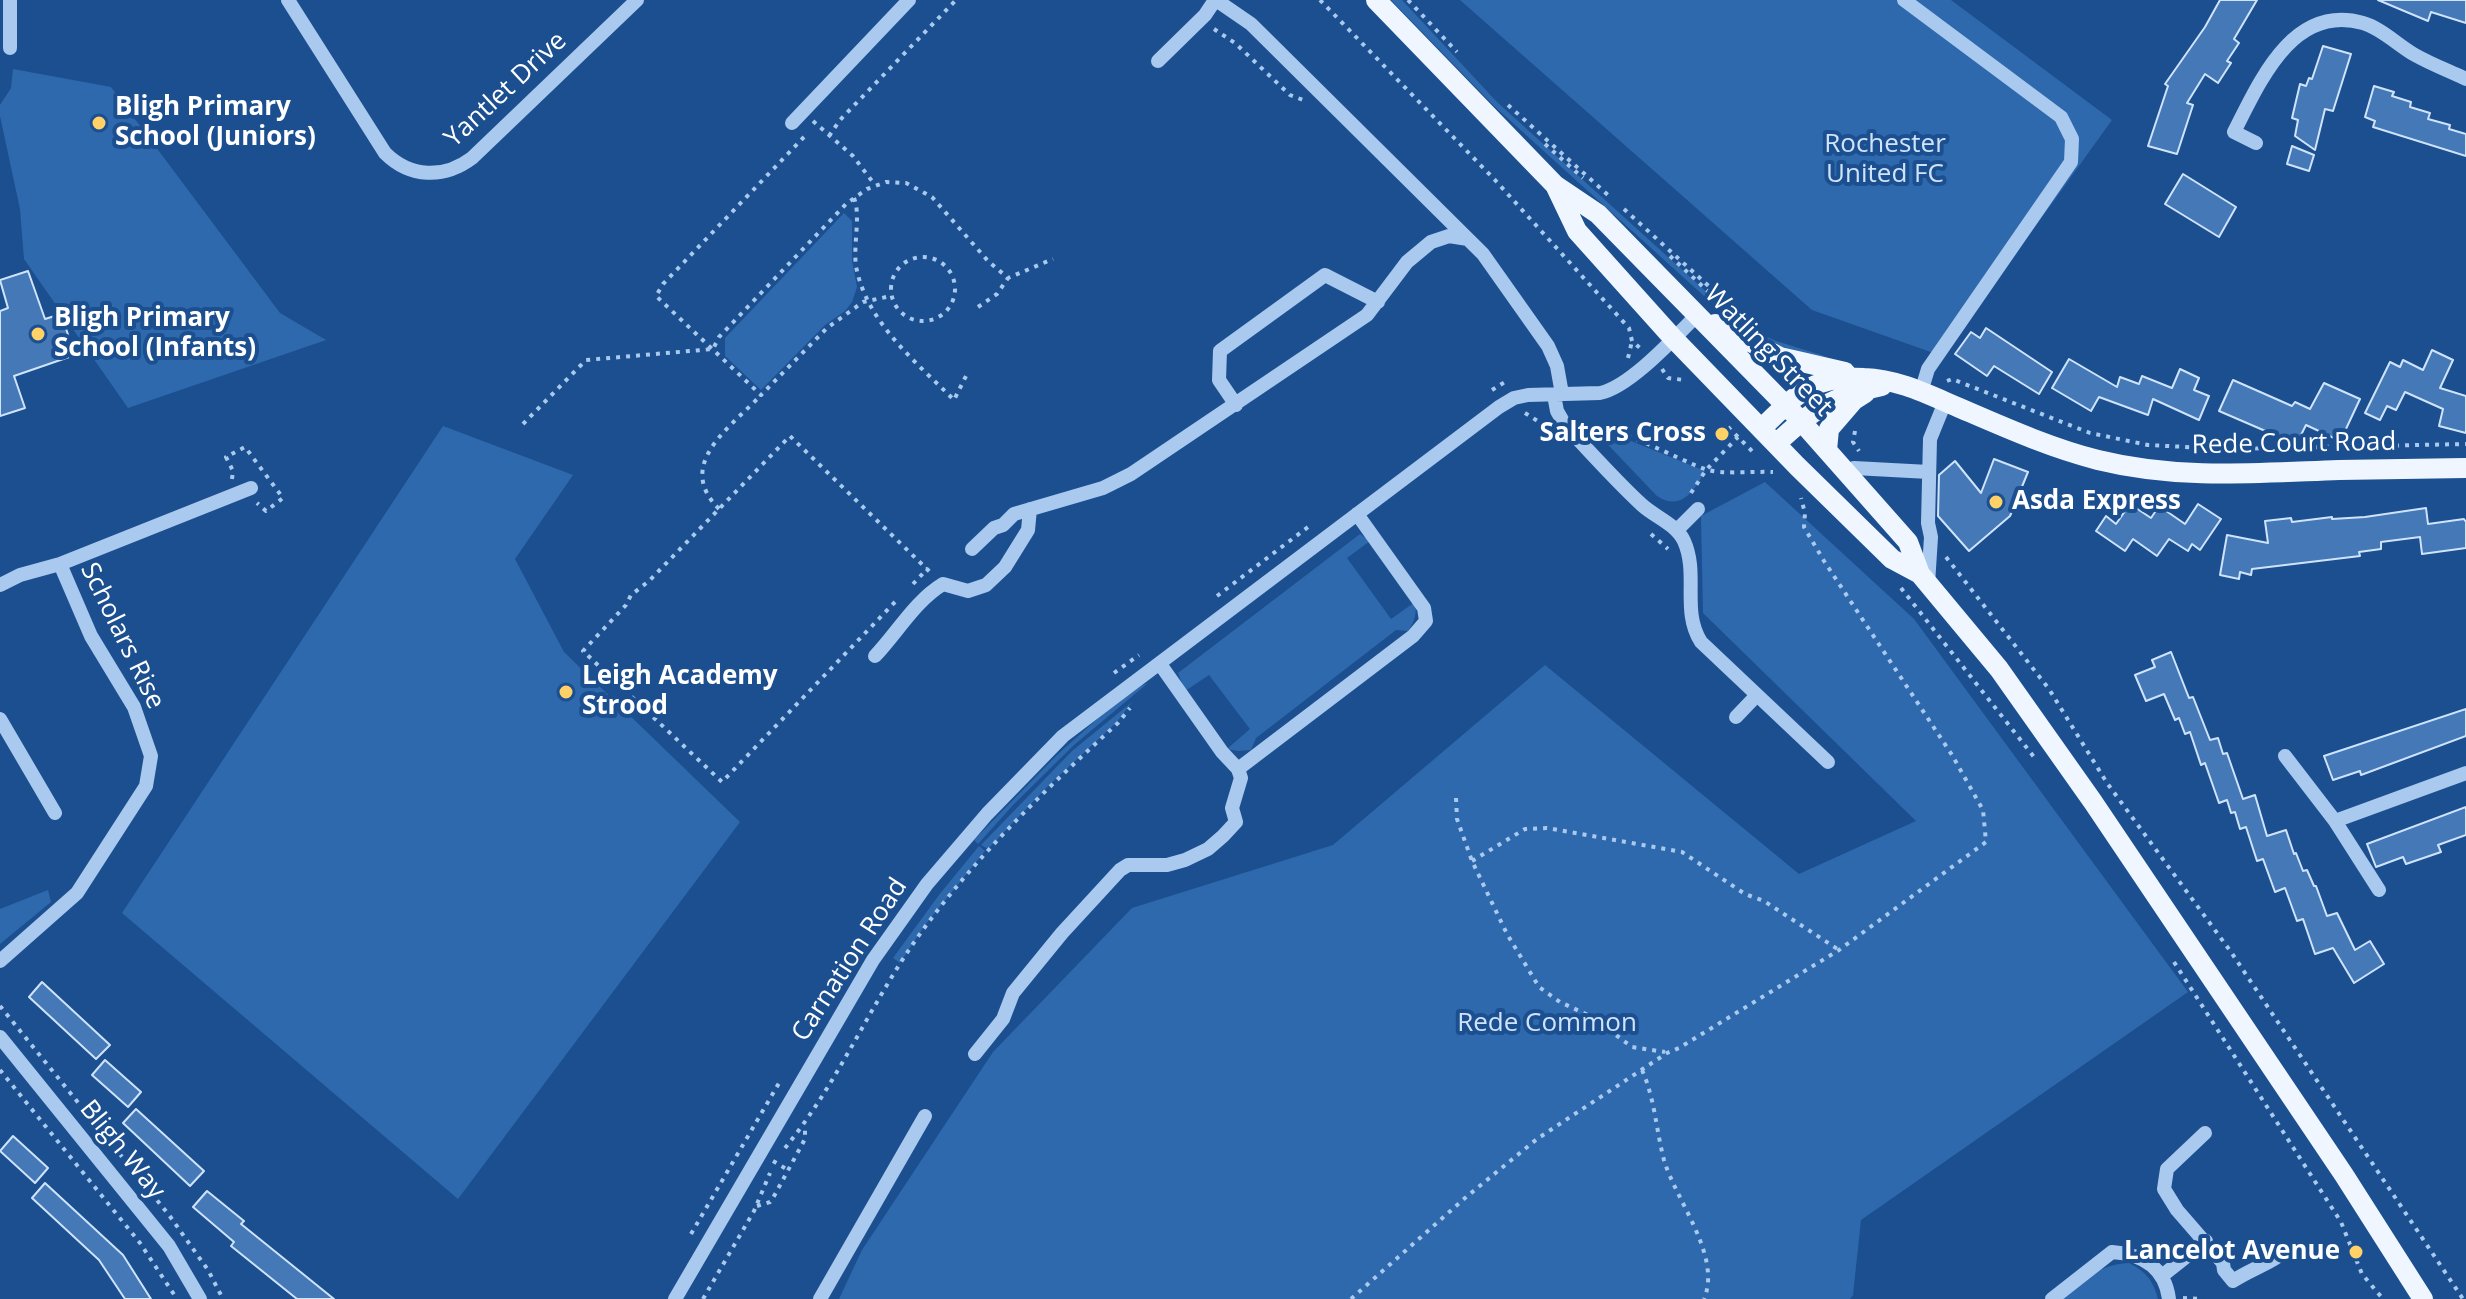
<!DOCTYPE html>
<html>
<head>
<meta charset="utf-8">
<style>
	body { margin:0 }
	canvas { display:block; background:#1b4f8f }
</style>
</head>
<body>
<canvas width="2466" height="1299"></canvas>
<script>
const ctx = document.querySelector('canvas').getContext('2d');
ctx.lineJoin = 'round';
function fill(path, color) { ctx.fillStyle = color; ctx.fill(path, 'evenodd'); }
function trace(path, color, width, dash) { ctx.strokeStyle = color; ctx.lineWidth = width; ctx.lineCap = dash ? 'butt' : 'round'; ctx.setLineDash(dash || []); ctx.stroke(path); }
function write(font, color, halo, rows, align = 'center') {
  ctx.font = font + ' "Open Sans",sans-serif'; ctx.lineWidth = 8; ctx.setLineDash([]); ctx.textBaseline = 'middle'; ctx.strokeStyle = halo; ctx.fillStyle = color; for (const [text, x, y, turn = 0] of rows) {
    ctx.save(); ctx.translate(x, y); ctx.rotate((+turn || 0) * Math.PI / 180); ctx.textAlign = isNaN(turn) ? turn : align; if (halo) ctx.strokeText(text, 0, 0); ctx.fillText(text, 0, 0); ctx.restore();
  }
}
fill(new Path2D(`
	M1391,0h11l95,102 235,213 25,17 19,9 52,16c-39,-4 -72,-19 -103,-42l-231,-209z
	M1460,0h491l161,120 -170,236 -130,-46z
	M13,69l98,18 169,226 46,27 -198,68 -104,-149 -4,-50 -20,-93v-11l11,-17z
	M844,213l8,8v40l5,26 -5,15 -7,9 -20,14 -64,65 -36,-34v-18z
	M443,426l130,49 -58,84 49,93 176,170 -282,377 -336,-286z
	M1594,426l111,45c-10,19 -24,41 -48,25l-65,-68z
	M1765,482l149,137 274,373 -327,228 -8,75 -3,4h-1011l23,-49 131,-198 139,-144 201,-63 212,-180 254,209 117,-53 -213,-208 -2,-97z
	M1360,534l10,7 -23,17 44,61 24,-17c2,11 0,19 -7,29l-12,-1 -140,108 -5,12 -13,1 -11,-2 23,-20 -41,-54 -24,16 -7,-18z
	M1148,683l-74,62 -60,59 -36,40 -4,-4 83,-85 48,-43 36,-26z
	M1132,702l-16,21 -68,63 -60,63 -7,-4 91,-94z
	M979,846l6,5 -60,74 -25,38 -7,-5 46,-63z
	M48,890l3,12 -51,42v-35z
	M2129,1263c17,9 24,17 29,36h-99c25,-19 38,-34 70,-36z`), '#2e69ad');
const building = new Path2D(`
	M2220,0h37l-23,39 5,4 -12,18 4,2 -13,20 -13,-9 -18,29 6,2 -16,49 -29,-8 20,-60 -3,-2 40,-57z
	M2378,0h88v23l-35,-11 -3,9z
	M2323,46l28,8 -18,57 -8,-2 -10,41 -20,-14 3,-16 -6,-2 8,-34 6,2 3,-8 3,1z
	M2374,86l20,6 -2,4 19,6 -1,5 20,6 -2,6 22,6 -1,4 17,5v22l-93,-29 2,-6 -10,-4z
	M2292,146l22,9 -5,16 -22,-7z
	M2183,174l53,33 -17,30 -54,-33z
	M28,271l17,48 16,-5 14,41 -61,21 11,32 -25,8v-105l8,-3 -8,-28z
	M1986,328l66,44 -13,22 -45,-28 -7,10 -32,-22 16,-22 9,6z
	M2432,350l21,10 -13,28 26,8v37l-27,-7 4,-17 -38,-17 -9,18 -9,-4 -7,14 -15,-7 25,-51 10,5 3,-7 20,10z
	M2069,359l48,28 3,-10 19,7 3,-8 30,12 8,-19 19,9 -5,12 15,6 -10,24 -46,-21 -5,16 -49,-18 -8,14 -39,-23z
	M2233,380l59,26 3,-4 15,7 14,-26 36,16 -15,32 -4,-2 -5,10 -30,-14 -11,22 -18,-11 -58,-25z
	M1994,459l34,13 -18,44 -41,35 -31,-35 1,-41 16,-14 26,32z
	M2130,504l21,14 8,-12 26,18 13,-20 23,15 -21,31 -8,-6 -4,7 -19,-12 -12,17 -24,-17 -8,12 -29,-20 10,-15 10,8z
	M2426,508l2,16 36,-5 2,3v26l-44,6 -2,-17 -39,5v7l-22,3 1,4 -108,13 -1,6 -11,-3 -1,7 -19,-4 7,-40 41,8 -3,-22 26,-3 1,4 40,-5v2l33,-2z
	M2171,652l18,46 4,-1 17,43 8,-2 5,16 4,-1 16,46 12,-4 12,41 19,-6 8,24 2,-1 7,18 4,-1 7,16h2l11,30 10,-3 18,37 15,-9 14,23 -30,19 -21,-35 -18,6 -12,-35 -6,2 -12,-33 -10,4 -12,-33 -6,2 -11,-34 -6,2 -5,-17 -4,1 -4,-13 -8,3 -14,-40 -4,2 -11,-33 -5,2 -6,-16 -4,2 -11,-26 -18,7 -11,-26 20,-8 -3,-7z
	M2466,709v27l-105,39 -1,-4 -27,9 -9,-24z
	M2466,807v28l-28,10 3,7 -35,12 -3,-7 -27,10 -9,-23z
	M42,982l68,63 -14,14 -67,-62z
	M105,1060l36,32 -13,15 -36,-32z
	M136,1109l68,62 -14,15 -67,-63z
	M13,1136l35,32 -13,15 -35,-32z
	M45,1183l78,72 28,44h-26l-26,-39 -67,-62z
	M207,1191l37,30 -3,3 93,75h-37l-66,-53 3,-4 -41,-35z`);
fill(building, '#4478b7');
trace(building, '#cfe3fa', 2);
trace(new Path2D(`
	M1320,0l175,180 134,148 3,13 9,8
	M1408,0l49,52
	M1214,29l21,14 55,52 13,5
	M1508,105l100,90
	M813,121l40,35 22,29
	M829,136l11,-16 116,-120
	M804,137l-141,147 -7,12 105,99 66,-67 36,-26 28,-6
	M1545,144l38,34
	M854,198c7,17 -1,47 2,68 10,56 60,96 98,134l12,-24
	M1624,209l112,102
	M1670,256l55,51
	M891 289a32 32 0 1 1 64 0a32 32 0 1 1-64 0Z
	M978,307l19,-13 11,-16
	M1628,358l4,-17
	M1662,369l6,9 16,2
	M1947,381l5,-2 138,54 58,12 77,4 241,-5
	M1492,390l16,-10
	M1525,413l19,12
	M523,424l63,-64 127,-11 6,-12 127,-133 21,-15 19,-7 20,1 26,14 56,64 20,17 45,-19
	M1589,426c24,-2 90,34 116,43 16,6 50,2 68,3
	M1728,427l25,25
	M1855,431l-2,11 6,9
	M232,479l1,-8 -7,-14 19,-10 38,51 -17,13 -9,-8
	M1691,493l15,-23 32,-33
	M719,509c-45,-45 12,-82 42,-114
	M1651,534l17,15
	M1946,557l103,132 58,94 124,169 232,347
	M913,584l15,-16
	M1901,588l133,169
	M1217,596l95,-72
	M895,602l-173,180 -139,-131 43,-46 5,-10 18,-14 141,-145 142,138
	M1114,673l25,-18
	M1456,798l1,21 15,42 35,73 32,53 21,15 30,14 42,31 33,5
	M1472,861l53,-32 22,-1 135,24 63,42 19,7 75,49
	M2174,962l167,260 21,52 21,25
	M0,1006l169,209 39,55 15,29
	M0,1070l140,173 37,56
	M1642,1070c13,29 14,60 22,90 12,41 58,96 40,139
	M785,1148c55,-67 88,-151 140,-221 56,-76 124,-141 193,-204l12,-15
	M773,1161l15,9
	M757,1206l13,-4 3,-4 32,-59v-9l-3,-4
	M691,1234l88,-151
	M2183,1298l18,1
	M703,1299l51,-88 16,-38
	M1351,1299l114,-101 72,-59 130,-86 12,-5 160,-98 147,-108 -3,-32 -31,-55 -128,-194 -20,-34 1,-14 -4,-15`), '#a9c9ee', 4, [4, 6]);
trace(new Path2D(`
	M10,0v48
	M288,0l97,153c25,25 59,26 87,5l165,-158
	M1216,0l35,24 232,230 65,92 9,20 5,28
	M1904,0l157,117 11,22 -1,23 -143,207 -7,23
	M1158,61l47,-46 10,-15
	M792,123l117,-123
	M2256,143l-22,-11c26,-51 59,-129 129,-109 18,5 36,23 52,32 16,9 34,16 51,24
	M1554,395l3,16 8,14c25,27 50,55 77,80 13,12 34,19 42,36 15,33 -3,70 17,101l127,120
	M1236,405l-17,-25 1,-29 105,-76 53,27
	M1847,473l7,-5 75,4
	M1677,530l21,-21
	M972,549l22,-21 9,-3 11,-11 89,-26 28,-14 236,-159 40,-53 24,-20 18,-6 19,3
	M1928,584l3,-47 -3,-14 2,-84 15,-37
	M0,585l20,-10 40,-11 191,-76
	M875,656c22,-23 40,-55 68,-72l25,7 18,-6 19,-18 23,-37 2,-21
	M1160,664l62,88 16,17 175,-133 13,-15 -2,-13 -67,-94
	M1736,717l21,-22
	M0,719l55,94
	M2285,756l50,65 131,-48
	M2335,821l44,69
	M0,961l77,-68 69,-107 5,-30 -17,-49 -43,-71 -31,-72
	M0,1037l169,209 31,53
	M975,1054l28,-35 10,-26 49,-60 58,-63 8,-5h39l18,-5 23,-11 15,-13 13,-14 -4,-14 9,-30 -3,-9
	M2205,1133l-38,36 -3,20 13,21 46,53 1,7 9,11c18,-12 37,-17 54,-31
	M2163,1275l43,-34
	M675,1299l198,-339 54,-76 60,-70 76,-78 436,-329 15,-9 14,-3 72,-2c30,-6 75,-56 97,-78
	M820,1299l105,-183
	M2052,1299l60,-47c30,2 53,15 57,47`), '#a9c9ee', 14);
trace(new Path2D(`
	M1376,0l179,185 43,29 203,207 107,121 12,32
	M1555,185l22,46 96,107 124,128 95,93 28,15 79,95 94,133 251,373 79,124
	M1715,324l65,33 65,15
	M1761,429c35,-34 51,-54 103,-51 35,1 67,18 98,31 44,19 89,39 136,51 81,20 159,13 241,10 42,-1 85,-1 127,-2
	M1776,444c36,-34 56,-48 106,-58
	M1827,450l2,-21 25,-29 11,-7`), '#f0f6ff', 20);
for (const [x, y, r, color] of [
	[99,123,8,"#ffd166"],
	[38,334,8,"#ffd166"],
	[1722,434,8,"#ffd166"],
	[1996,502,8,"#ffd166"],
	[566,692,8,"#ffd166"],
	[2356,1252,8,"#ffd166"]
]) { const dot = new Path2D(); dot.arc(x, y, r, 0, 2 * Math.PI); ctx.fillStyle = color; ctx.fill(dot); trace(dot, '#1b4f8f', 3); }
write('26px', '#fff', '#1b4f8f', [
	["Yantlet Drive",506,90,-43],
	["Watling Street",1768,351,46],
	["Rede Court Road",2294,444,-1],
	["Scholars Rise",122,636,64],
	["Carnation Road",850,960,-57],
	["Bligh Way",122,1150,51]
]);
write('bold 26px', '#fff', '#1b4f8f', [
	["Bligh Primary",115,108],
	["School (Juniors)",115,138],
	["Bligh Primary",54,319],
	["School (Infants)",54,349],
	["Salters Cross",1706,434,"right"],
	["Asda Express",2012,502],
	["Leigh Academy",582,677],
	["Strood",582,707],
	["Lancelot Avenue",2340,1252,"right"]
], 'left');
write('26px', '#cfe3fa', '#1b4f8f', [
	["Rochester",1885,145],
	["United FC",1885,175],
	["Rede Common",1547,1024]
]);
</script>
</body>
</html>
